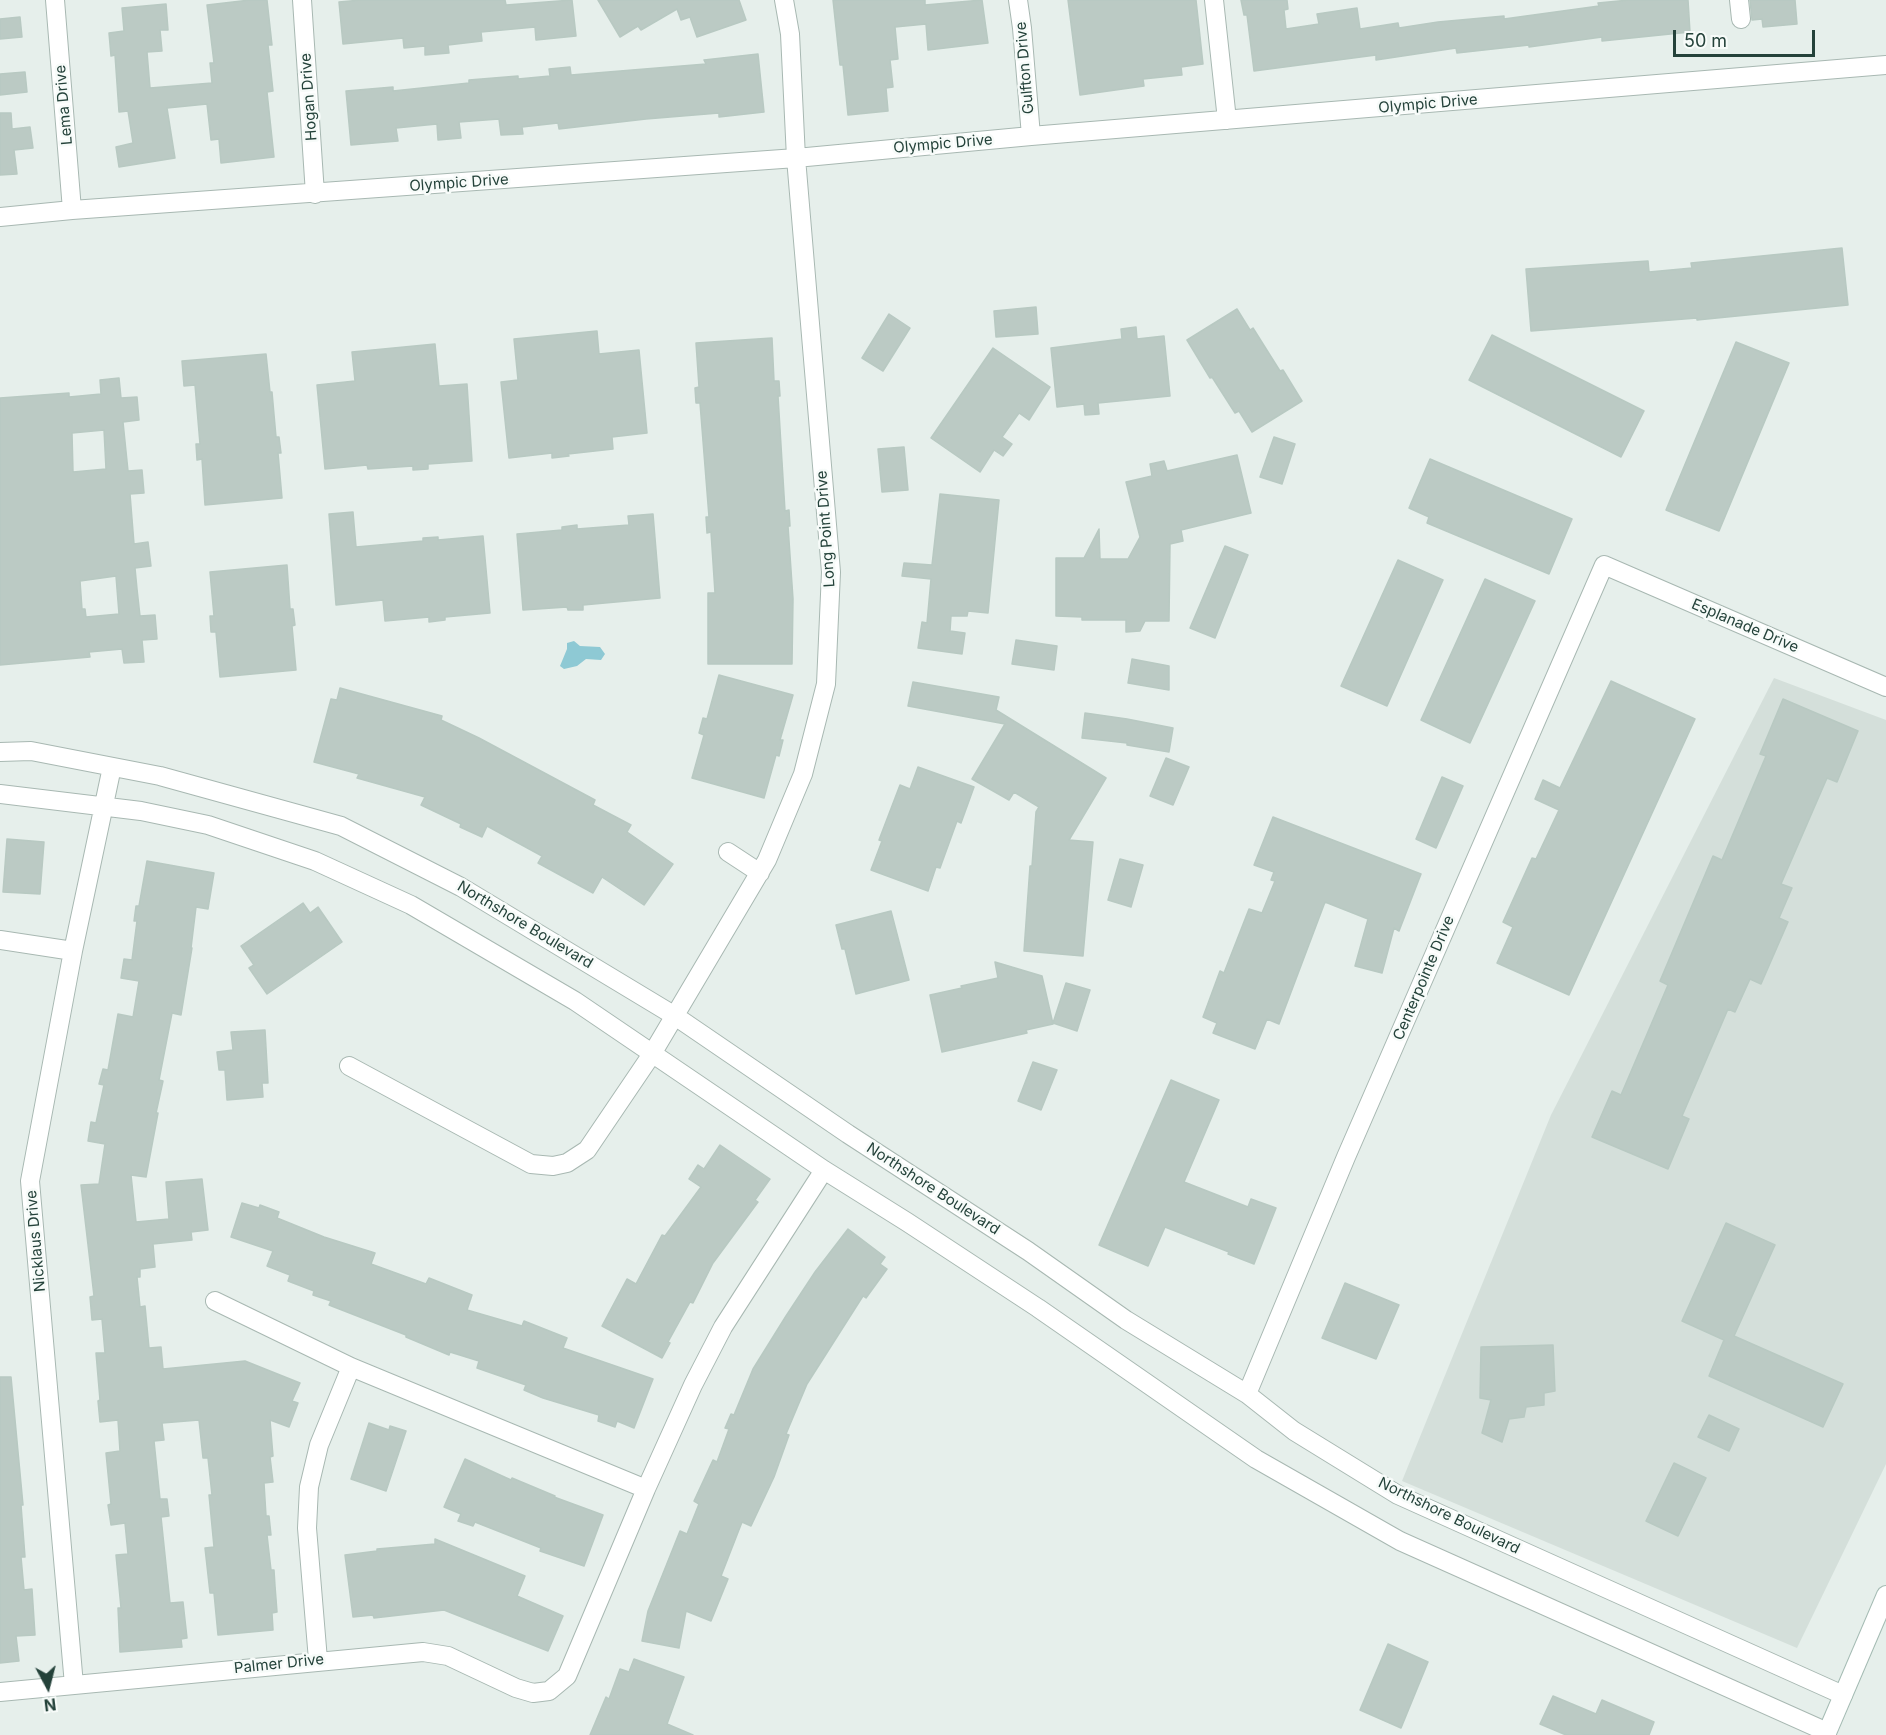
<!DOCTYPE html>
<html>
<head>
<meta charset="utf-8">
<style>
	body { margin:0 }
	#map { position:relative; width:1886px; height:1735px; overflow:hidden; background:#e6efeb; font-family:Inter,sans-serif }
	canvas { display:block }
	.north { position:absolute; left:18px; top:1657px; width:60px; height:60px; -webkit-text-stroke:4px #f7fbf9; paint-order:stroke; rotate:173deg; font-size:16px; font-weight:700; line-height:24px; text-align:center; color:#24423a }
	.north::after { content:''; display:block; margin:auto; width:21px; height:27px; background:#24423a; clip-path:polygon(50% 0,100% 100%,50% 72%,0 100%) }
	.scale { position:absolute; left:1673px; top:30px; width:142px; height:27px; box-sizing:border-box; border:3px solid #24423a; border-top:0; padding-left:8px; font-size:18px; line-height:21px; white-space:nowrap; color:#24423a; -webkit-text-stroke:4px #f7fbf9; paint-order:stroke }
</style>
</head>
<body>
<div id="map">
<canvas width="1886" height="1735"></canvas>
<div class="north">N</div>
<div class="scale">50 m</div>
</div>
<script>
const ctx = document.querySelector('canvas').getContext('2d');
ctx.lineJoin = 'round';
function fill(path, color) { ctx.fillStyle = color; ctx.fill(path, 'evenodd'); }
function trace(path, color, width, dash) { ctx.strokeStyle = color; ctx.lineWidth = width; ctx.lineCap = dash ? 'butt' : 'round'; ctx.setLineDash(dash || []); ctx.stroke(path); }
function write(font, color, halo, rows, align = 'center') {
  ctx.font = font + ' Inter,sans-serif'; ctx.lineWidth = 5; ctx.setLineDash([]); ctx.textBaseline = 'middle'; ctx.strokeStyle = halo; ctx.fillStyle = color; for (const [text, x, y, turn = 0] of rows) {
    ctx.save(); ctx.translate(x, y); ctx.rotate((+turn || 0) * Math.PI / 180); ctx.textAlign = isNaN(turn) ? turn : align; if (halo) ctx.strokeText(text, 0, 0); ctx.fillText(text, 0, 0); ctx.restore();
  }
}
fill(new Path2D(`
	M1774,678l112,42v744l-89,184 -395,-167 149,-366z`), '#d4dfda');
fill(new Path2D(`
	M574,641l6,5 20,1 5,7 -4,6 -15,-1 -9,7 -13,3 -4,-3 7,-17v-6z`), '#8ec9d4');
const building = new Path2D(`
	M250,0h17l5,45h-4l5,46 -6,1 7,65 -53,6 -2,-24 -8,1 -4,-36 -40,4 8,50 -56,9 -3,-20 17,-4 -5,-32 -9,1 -4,-57 -4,1 -2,-23 15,-2 -2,-23 44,-4 2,26h-8l2,21 -15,1 3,36 62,-5 -2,-20h4l-7,-58z
	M361,0h144l1,5 66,-5 4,36 -40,4 -1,-13 -54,5 1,9 -34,4 1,8 -24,2v-9l-21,2 -1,-10 -60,6 -4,-42z
	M598,0h141l7,20 -49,17 -7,-20 -9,3 -4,-11 -36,21 -3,-4 -18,11z
	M833,0h92v5l57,-5 6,43 -60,7 -2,-26 -31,3 3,32 -8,1 3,27 -7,1 2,23 -40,4 -5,-50h-3z
	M1068,0h128l7,64 -22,3 1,8 -39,4 1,7 -64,9z
	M1241,0h46l1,9 -4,1 2,19 33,-5 -2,-10 40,-6 3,21 38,-6 1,5 39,-6 66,-6v3l95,-13 -1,-3 31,-3h59l2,32 -88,9v-4l-73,10v-2l-72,8 -1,-5 -80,12v-5l-122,16 -7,-56h-3z
	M1750,0h45l2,24 -34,3 -1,-8 -10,1z
	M20,17l2,20 -22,2v-20z
	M758,54l6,58 -45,5v-4l-73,6 -87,10 -1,-6 -36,4 1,7 -22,1 -2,-16 -40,3 2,16 -23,2 -1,-16 -41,4 2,13 -47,4 -5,-54 47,-4v4l76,-8v-3l49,-4v3l32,-3 -1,-7 21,-2 1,8 135,-11 -2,-4z
	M25,72l2,20 -27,3v-21z
	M0,113h11l1,16 18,-2 3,21 -19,2 3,24 -17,1z
	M1842,248l6,57 -151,15v-2l-166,13 -5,-62 122,-8 1,11 43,-4 -1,-5z
	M1036,307l2,27 -42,3 -2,-26z
	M1237,309l13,21 3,-2 27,43 3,-1 19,31 -50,31 -13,-21 -4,2 -23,-36 -2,1 -23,-38z
	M889,314l21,14 -27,43 -21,-13z
	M1136,327l1,12 27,-3 6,60 -72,7 1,11 -14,1 -1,-11 -27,3 -6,-59 71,-9 -1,-10z
	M597,331l2,23 40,-4 8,83 -35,4 1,12 -45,5 1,2 -17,2v-5l-43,5 -8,-76 17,-2 -4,-41z
	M1492,335l152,76 -23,46 -152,-77z
	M772,338l2,43h5l1,15h-2l7,115 4,-1 1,16h-2l5,73 -1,65h-84v-71h7l-4,-61 -4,1 -1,-16h3l-9,-114h-4l-1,-15 4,-1 -3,-44z
	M1736,342l53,21 -70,168 -53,-21z
	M435,344l4,42 28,-2 5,77 -44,3v5l-15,1v-4l-45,3 -1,-4 -42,4 -8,-84 38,-4 -3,-29z
	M993,348l57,39 -21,33 -10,-7 -17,24 10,7 -9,12 -9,-6 -14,22 -49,-34z
	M266,354l4,38h2l4,45h3l2,16h-3l4,45 -77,7 -3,-46 -5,1 -1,-16h4l-5,-59 -11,1 -2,-25z
	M119,378l2,20 16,-1 2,23 -16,2 5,49 14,-1 2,23 -14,1 4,50 14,-2 3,24 -16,2 2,21 3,27 15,-1 2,24 -15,1 2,22 -20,1 -2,-14 -33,3 1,5 -90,8v-267l69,-5v4l32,-3 -1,-14zM104,430l2,39 -33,3 -1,-39zM116,576l3,38 -33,3 -1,-8h-3l-2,-28z
	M1274,437l21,7 -13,40 -22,-7z
	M904,447l4,43 -26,2 -4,-43z
	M1237,455l14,58 -70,17 2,11 -13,3 -1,77h-24l-5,10 -14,1v-12h-44v-3l-26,-1v-58h28l15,-29 1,30h28l12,-22 -14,-55 26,-6 -2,-12 14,-3 3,10z
	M1430,459l142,60 -23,55 -122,-51 2,-6 -20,-9z
	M940,494l59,6 -11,113 -20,-2 -1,5h-16l-1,15 15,2 -3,21 -44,-6 4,-26 5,1 4,-44 -29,-3 2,-13 28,2z
	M353,512l3,35 67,-6v-3l15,-1v3l45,-4 7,77 -45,4v3l-16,2v-5l-44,4 -2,-21 -47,5 -7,-91z
	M653,514l7,84 -77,7v5h-15l-1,-3 -44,3 -6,-76 45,-4v-3l15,-2v4l52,-4 -1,-9z
	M1225,546l23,9 -33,83 -25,-10z
	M1398,560l45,20 -56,126 -46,-20z
	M287,565l3,44h3l2,16 -3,1 4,44 -76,7 -4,-45h-5l-1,-16h4l-4,-44z
	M1485,579l50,22 -65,142 -49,-23z
	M1016,640l41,6 -3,24 -42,-6z
	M1132,659l37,7v24l-41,-7z
	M719,675l74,20 -13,45h3l-4,16 -3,-1 -12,43 -72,-20 12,-43 -5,-2 4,-15 4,1z
	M1611,681l84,38 -126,276 -72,-32 16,-36 -10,-5 29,-64 4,1 23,-49 -24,-11 8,-19 17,8z
	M913,682l86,15 -3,13 110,68 -37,62 24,2 -10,114 -59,-5 6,-85h2l4,-54 3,-5 -25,-15 -5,8 -37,-21 33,-55 -97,-18z
	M340,688l102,28 -1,4 38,18 116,62 -2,5 38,20 -4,7 46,32 -29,41 -42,-28 -9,16 -55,-30 4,-7 -55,-30 -5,11 -22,-10 1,-3 -40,-19 4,-8 -68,-19 2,-4 -45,-12 17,-63 6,1z
	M1783,699l75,32 -21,51 -10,-4 -46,106 11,4 -13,30 9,4 -27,62 -11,-5 -15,33 -7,-3 -46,107 7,3 -21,50 -76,-32 20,-46 9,4 47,-110 -8,-4 53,-125 9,4 44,-104 -6,-2z
	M1085,713l42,6 46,9 -4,24 -42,-7v-2l-45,-5z
	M1166,758l23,9 -16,38 -23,-9z
	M918,767l56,20 -13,36 -4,-2 -17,47 -4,-1 -8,24 -57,-21 11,-29 -3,-1 21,-55 10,4z
	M1442,777l21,9 -27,62 -20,-9z
	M1273,817l148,57 -22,57 -5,-3 -12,45 -27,-7 13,-47 -43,-17 -46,122 -12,-5 -12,30 -42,-16 4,-10 -14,-6 17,-46 4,2 25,-64 13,4 13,-32 -4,-1 3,-8 -20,-7z
	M7,839l37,3 -4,52 -37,-2z
	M1120,859l23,6 -12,42 -23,-7z
	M147,861l67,12 -6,36 -12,-2 -5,41h1l-11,67 -9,-2 -13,67 4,1 -7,32h2l-12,64 -15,-2 5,47 33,-3 -3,-37 36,-3 6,51 -17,2 1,8 -39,4 2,23 -15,2v8h-3l3,30 5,-1 4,42 12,-1 2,22 82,-8 55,22 -8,18 6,2 -9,24 -19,-7 3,36 -3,1 3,25 -9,1 2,33h3l2,19h-4l4,35h3l1,16 2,26 -5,1 1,17 -55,5 -4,-42h-4l-5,-45 9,-1 -5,-52h3l-4,-37h-5l-4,-38 -37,3 2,17 -10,1 6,58h7l2,17 -8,1 9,86 13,-1 4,36 -6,1 1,8 -62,5 -2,-44h3l-5,-53 12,-1 -3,-31 -14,2 -3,-20 3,-1 -5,-51 14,-2 -2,-31 -18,2 -2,-21 2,-1 -4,-47h9l-3,-34 -10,1 -2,-23 4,-1 -13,-111 18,-1 6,-40 -17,-3 3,-19 5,1 8,-38 -5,-1 4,-15 5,1 10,-56 15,3 6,-36 -18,-3 3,-19 8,1 5,-39h-3l2,-15h3z
	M303,903l7,10 8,-6 24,35 -75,52 -18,-26 5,-3 -13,-19z
	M891,911l18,69 -53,14 -11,-45h-3l-6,-24z
	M995,962l47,14 11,48 -27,6 1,3 -85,19 -12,-57 32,-7 -1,-2 37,-8z
	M1066,983l24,7 -13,41 -24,-8z
	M265,1030l3,53h-6l1,14 -36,3 -2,-30h-6l-2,-18 16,-2 -2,-18z
	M1033,1062l24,8 -16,40 -23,-9z
	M1171,1080l48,20 -35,82 64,25 3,-8 25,9 -22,56 -26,-10 1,-2 -64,-25 -17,39 -49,-21z
	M720,1145l50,34 -15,21 3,2 -45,61 -20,40 -3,-1 -22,40 2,1 -8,15 -60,-32 25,-47 9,5 26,-49 3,1 36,-49 -12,-8 9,-14 6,4z
	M242,1203l17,5 1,-3 19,7 -2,6 47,19 51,16 -4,11 55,20 3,-6 43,17 -5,15 55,16 2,-5 43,17 -4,10 90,31 -19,49 -17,-7 -2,6 -17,-6 1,-6 -56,-17 -19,-8 2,-5 -49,-17 2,-7 -29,-9 -1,3 -43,-18v-2l-77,-30 2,-4 -18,-6 1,-4 -26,-10 2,-6 -23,-9 6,-15 -42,-14z
	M1726,1223l49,22 -41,91 109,48 -20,43 -114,-51 15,-36 -42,-19z
	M848,1229l37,28 -5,7 7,5 -21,29 -3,-2 -56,88 -21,50 3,1 -15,42 -23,49 -9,-4 -21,54 7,3 -17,42 -25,-10 -7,37 -37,-7 6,-30 32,-80 7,3 12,-30 -5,-3 19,-41 4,2 12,-33 -4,-1 6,-14 3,1 19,-46 33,-53 29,-44z
	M1345,1283l54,22 -23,54 -54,-21z
	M1553,1345l2,46 -11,2v12l-18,2 -2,10 -15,2 -7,23 -20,-9 9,-33 -11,-2 1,-51z
	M0,1377h11l12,128h-2l4,52h-4l3,33 8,-1 3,46 -19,1 3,25 -19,2z
	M1709,1415l30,14 -10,22 -31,-14z
	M369,1423l20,7 1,-4 16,5 -20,60 -35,-12z
	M465,1459l46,21 1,-2 43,18 -1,1 49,18 -19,51 -44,-15 1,-3 -66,-26 -2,4 -15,-5 3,-7 -17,-7z
	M1674,1463l32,15 -28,58 -32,-15z
	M435,1539l90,37 -8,20 46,20 -15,35 -104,-41 -70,8 -1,-3 -20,2 -8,-62 32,-4v-2l58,-5z
	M1388,1644l40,18 -27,66 -41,-18z
	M634,1659l50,18 -17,47 26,11h-103l16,-38 3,2 11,-30 9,3z
	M1553,1696l43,18 6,-14 52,22 -5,13h-83l-26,-11z`);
fill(building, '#bbcac4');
trace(building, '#b8c9c2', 1.5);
const street = new Path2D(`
	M55,0l17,210
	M302,0l13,194
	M1018,0l4,28 9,108
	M1214,0l13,120
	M1739,0l2,19
	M0,217l72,-7 724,-52 235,-22 855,-71
	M0,752l31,-1 129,25 181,50 120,61 214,129 173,118 180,117 98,69 121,74 47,37 104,64 445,200
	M0,794l141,17 67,14 107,36 96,44 164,96 249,169 83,52 131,86 218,151 144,82 427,191
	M728,852l32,21
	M0,940l73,11
	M349,1066l182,98 22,2 14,-3 20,-13 65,-96 115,-194 36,-86 23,-90 5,-112 -35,-414 -6,-124 -6,-34
	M215,1301l136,66 295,122
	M1247,1394l99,-237 258,-592 282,122
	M318,1660l-11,-132 2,-41 10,-42 32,-78
	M74,1685l-44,-504 43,-230 39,-184
	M0,1692l423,-40 25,4 68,32 17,5 16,-2 18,-15 79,-187 47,-104 30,-58 101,-157`);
const secondary = new Path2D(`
	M1826,1735l60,-140`);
trace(street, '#a8b8b2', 20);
trace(secondary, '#a4bbb3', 20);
trace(street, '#fff', 18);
trace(secondary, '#fff', 18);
write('15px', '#24423a', '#f7fbf9', [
	["Gulfton Drive",1025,68,-95],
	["Hogan Drive",309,97,-94],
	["Olympic Drive",1428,104,-5],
	["Lema Drive",64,105,-95],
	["Olympic Drive",943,144,-5],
	["Olympic Drive",459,183,-4],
	["Long Point Drive",826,529,-94],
	["Esplanade Drive",1745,626,23],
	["Northshore Boulevard",525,925,31],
	["Centerpointe Drive",1424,978,-67],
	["Northshore Boulevard",933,1189,33],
	["Nicklaus Drive",36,1241,-95],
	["Northshore Boulevard",1449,1516,26],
	["Palmer Drive",279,1664,-6]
]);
</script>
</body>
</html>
